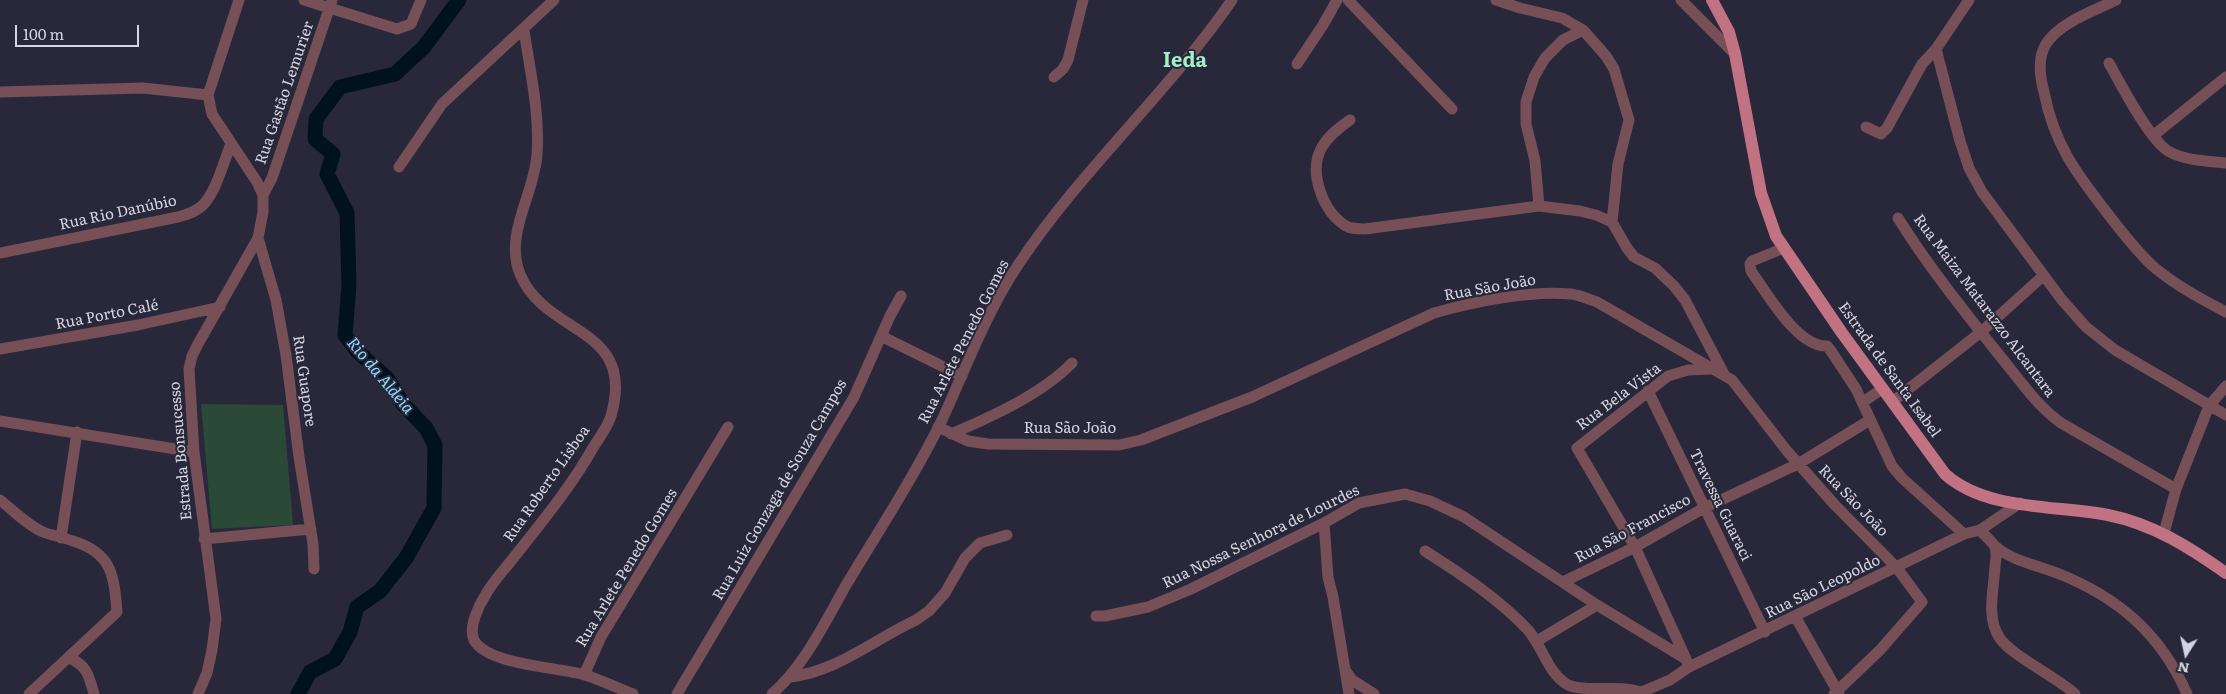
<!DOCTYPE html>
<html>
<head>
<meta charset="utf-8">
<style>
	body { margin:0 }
	#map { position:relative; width:2226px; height:694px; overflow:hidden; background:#28283a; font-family:Literata,serif }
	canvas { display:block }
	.north { position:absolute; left:2161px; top:629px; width:50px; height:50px; -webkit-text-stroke:4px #28283a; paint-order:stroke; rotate:190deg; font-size:14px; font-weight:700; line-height:20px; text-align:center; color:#d4d5e0 }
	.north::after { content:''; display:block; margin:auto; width:18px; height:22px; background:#d4d5e0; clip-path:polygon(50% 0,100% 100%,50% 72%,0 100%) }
	.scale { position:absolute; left:15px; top:25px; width:124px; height:22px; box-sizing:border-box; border:2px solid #d4d5e0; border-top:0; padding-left:6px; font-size:15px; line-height:18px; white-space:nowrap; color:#d4d5e0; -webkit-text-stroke:4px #28283a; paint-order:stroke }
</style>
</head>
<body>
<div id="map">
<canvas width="2226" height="694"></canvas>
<div class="north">N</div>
<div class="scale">100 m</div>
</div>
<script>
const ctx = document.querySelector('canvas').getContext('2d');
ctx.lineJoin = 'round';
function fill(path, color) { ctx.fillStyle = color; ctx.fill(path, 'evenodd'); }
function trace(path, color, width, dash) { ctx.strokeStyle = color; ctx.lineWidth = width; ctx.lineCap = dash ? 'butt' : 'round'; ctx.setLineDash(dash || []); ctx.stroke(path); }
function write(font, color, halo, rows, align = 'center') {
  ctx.font = font + ' Literata,serif'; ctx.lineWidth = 4; ctx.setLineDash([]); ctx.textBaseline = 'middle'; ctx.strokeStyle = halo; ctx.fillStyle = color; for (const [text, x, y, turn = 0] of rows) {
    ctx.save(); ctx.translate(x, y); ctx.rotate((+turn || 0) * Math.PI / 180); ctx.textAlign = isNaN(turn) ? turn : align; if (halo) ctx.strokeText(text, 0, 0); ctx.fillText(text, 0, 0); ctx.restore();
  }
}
fill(new Path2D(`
	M201,404l82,1 10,120 -81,4z`), '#2a4936');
trace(new Path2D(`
	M298,694l12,-22 25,-13 15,-27 7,-25 23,-16 26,-33 28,-50 1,-63 -9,-17 -23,-24 -15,-25 -31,-28 -12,-16 4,-50 -2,-72 -20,-39 6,-20 -18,-15 1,-20 24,-32 55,-13 29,-27 35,-47`), '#00121b', 15);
trace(new Path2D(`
	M304,0l93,29 14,-5 10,-24
	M1348,0l104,109
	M1496,0l24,8 42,10 21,12 23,26 8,13 15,51 -11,44 -6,58
	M1681,0l54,54
	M2116,0c-22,11 -56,22 -70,44 -9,14 -6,33 -2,48 10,52 32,81 64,122 14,18 30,39 47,54 22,18 46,31 71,44
	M524,30c6,41 16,83 13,125 -3,40 -33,79 -17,119 26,63 117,51 91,142 -3,10 -11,21 -17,30 -21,38 -52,76 -79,110 -10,13 -21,24 -29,38 -7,11 -18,33 -12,46 13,25 85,27 111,35 16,5 32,13 48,19
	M1936,49l24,92 9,27 13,24 80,108 24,27 29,23 111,65
	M2109,63c11,20 42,80 61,89 16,9 38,9 56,11
	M1297,64l26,-39 14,-25
	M1054,77l9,-8 5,-9 15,-60
	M0,92l143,-4 65,7
	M1350,120c-10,7 -21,15 -28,27 -14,24 0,64 24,79 5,3 13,3 19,3l174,-23 41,5 16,4 16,7 15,26 7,9 21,11 19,18 11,14 39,74
	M1866,127l15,7 6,-6 35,-64 14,-15 33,-49
	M2154,135l72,-58
	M399,167l43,-63 112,-104
	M263,195l9,-17 60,-178
	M1539,206l-4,-45 -9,-37v-22l8,-25 11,-19 18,-18 20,-10
	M1898,218c30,48 66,93 102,138 19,23 36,49 61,67l115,66
	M258,238l18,62 10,55 13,102 14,87 1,25
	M1784,248l-32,13 -2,3 1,7c16,22 46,76 76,75l4,5 25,38 36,77 10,12 62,56
	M0,253l178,-36c8,-2 18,-5 25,-12 14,-15 20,-42 28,-61
	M881,336l81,40
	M0,349l138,-24 82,-18
	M1648,391l117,241
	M1863,402l19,-13
	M1892,402l89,-70 62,-56
	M0,421l194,31
	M938,427l30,14 20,3 131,1 22,-5 111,-43 182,-84c39,-11 96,-23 137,-19 8,1 17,5 26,8l135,78 55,71 47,53 63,64 25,34 -42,48 -46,44
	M951,434c40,-17 91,-40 121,-71
	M0,500c14,11 27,25 43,32 10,4 20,5 30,9 39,12 41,34 44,71l-88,82
	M1324,523l4,54 5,20 16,97
	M1980,530c4,5 12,11 15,17 2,6 1,13 0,19 -1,23 -9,50 4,71 11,18 58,40 76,57
	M2164,533l12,-44 33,-83 17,-20
	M61,538l16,-106
	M204,539l107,-10
	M1995,546c17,15 42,19 62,27 61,24 104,61 130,121
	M1425,551c36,23 74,48 103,79 15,17 20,44 40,55 18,8 50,-1 72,7
	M1563,582l72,-35 69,-39 94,-44 72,-44
	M1096,616h9l43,-9 43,-18 133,-66 35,-20 46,-9 25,7 34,16 133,88 89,54 3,8
	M1795,616l44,78
	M1537,641l60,-36
	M69,658c18,7 20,18 25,36
	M1686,659l-51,-112 -58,-99 91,-72 20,-6 23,-1
	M1345,670l7,10 22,14
	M584,675l17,-38 127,-210
	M790,677c46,-5 85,-38 126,-57l13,-9 16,-18 20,-35 15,-15 27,-8
	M198,694l9,-21 5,-23 4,-31 -22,-167 -5,-83 3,-13 6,-12 60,-106 5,-26v-17l-6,-13 -45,-68 -4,-19 31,-95
	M677,694l177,-297 36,-81 11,-20
	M772,694c32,-28 52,-70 73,-107 33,-55 69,-110 97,-167 24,-52 44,-107 76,-155 63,-95 149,-171 214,-265
	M1637,694l33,-14 19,-13 275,-133 16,-4 40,-27`), '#774f57', 11);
trace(new Path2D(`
	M1712,0l17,32 6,22 26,139 15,43 66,97 103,141c41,37 111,31 163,41 45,9 81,32 118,58`), '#c17283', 12);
write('15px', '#d4d5e0', '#28283a', [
	["Rua Gastão Lemurier",285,93,-71],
	["Rua Rio Danúbio",118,213,-12],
	["Rua São João",1490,288,-10],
	["Rua Maiza Matarazzo Alcantara",1984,306,53],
	["Rua Porto Calé",107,315,-11],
	["Rua Arlete Penedo Gomes",964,342,-63],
	["Estrada de Santa Isabel",1889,370,54],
	["Rua Guapore",304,381,82],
	["Rua Bela Vista",1619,397,-37],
	["Rua São João",1070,429],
	["Estrada Bonsucesso",181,451,-95],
	["Rua Roberto Lisboa",547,484,-55],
	["Rua Luiz Gonzaga de Souza Campos",780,490,-60],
	["Rua São João",1853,501,46],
	["Travessa Guaraci",1720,505,64],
	["Rua São Francisco",1633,529,-28],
	["Rua Nossa Senhora de Lourdes",1261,537,-26],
	["Rua Arlete Penedo Gomes",627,568,-59],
	["Rua São Leopoldo",1823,587,-26]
]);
write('italic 16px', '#8cdcfc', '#28283a', [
	["Rio da Aldeia",380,376,50]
]);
write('bold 20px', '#9ef2c9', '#28283a', [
	["Ieda",1185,61]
]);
</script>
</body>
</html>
